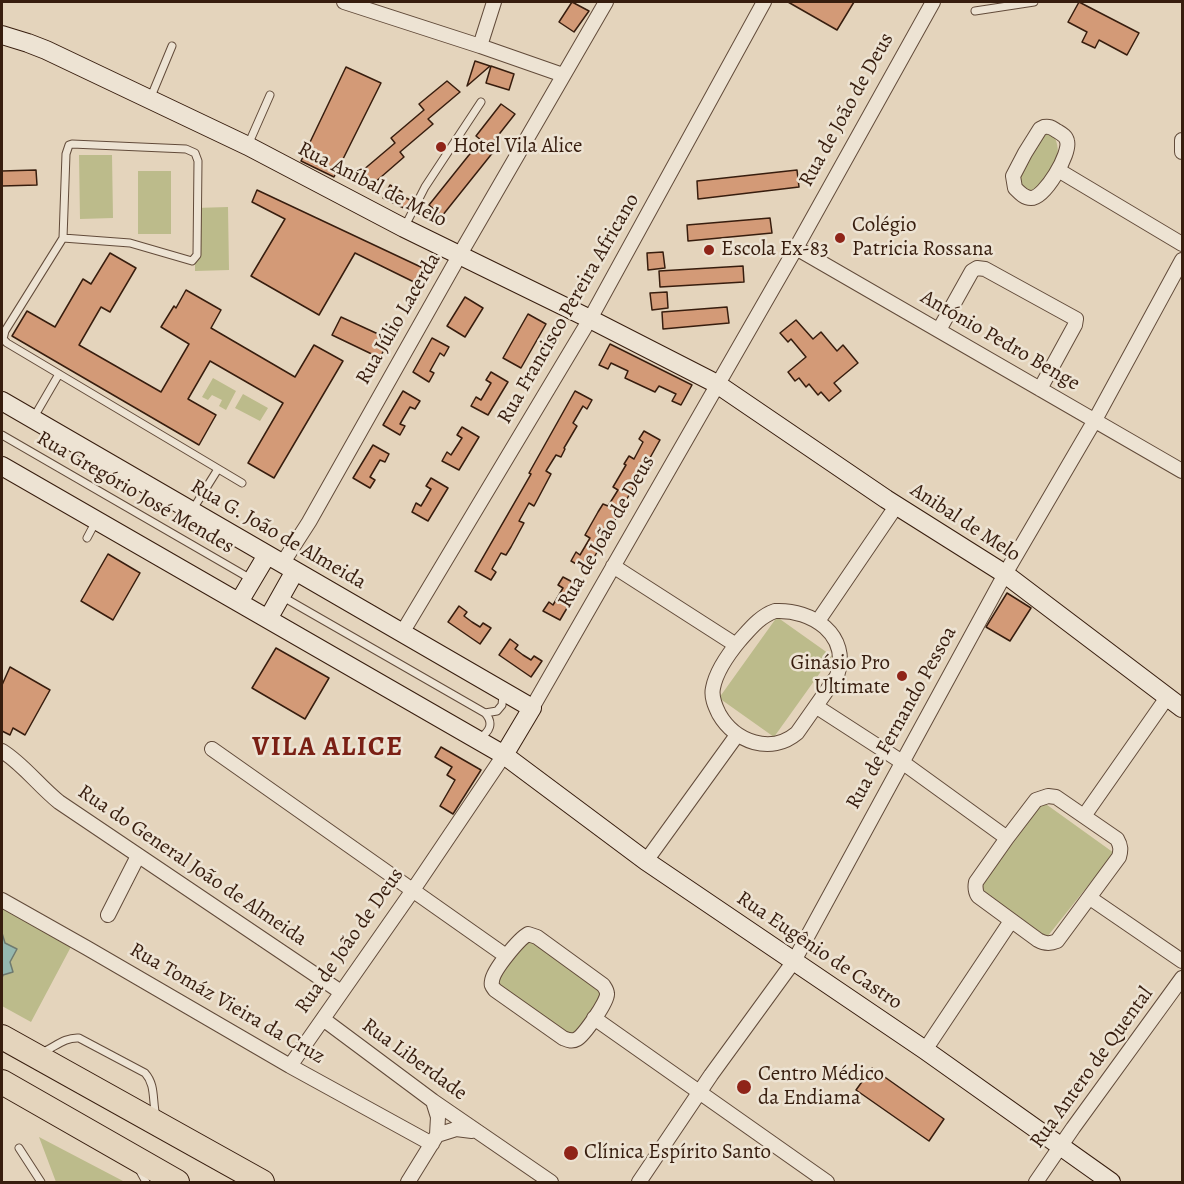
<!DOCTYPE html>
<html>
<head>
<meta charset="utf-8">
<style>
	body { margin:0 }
	#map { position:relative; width:1184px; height:1184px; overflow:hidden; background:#e4d4bc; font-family:Alegreya,serif }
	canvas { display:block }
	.frame { position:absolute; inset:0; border:3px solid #371d0e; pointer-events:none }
</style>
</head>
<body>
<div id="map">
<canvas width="1184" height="1184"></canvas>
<div class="frame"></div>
</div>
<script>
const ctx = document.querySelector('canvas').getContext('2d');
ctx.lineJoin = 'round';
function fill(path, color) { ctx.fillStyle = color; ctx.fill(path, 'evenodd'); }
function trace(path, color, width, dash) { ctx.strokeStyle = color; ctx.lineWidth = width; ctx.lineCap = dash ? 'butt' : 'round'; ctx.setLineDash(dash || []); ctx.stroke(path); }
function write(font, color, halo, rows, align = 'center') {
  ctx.font = font + ' Alegreya,serif'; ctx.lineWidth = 5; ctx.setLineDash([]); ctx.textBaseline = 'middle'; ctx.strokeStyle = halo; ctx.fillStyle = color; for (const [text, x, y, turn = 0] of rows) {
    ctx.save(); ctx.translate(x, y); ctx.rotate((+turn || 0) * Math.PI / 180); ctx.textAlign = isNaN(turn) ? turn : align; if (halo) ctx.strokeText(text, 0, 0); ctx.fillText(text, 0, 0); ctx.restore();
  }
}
fill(new Path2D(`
	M1045,132l8,2c12,22 -1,34 -11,53l-15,5 -7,-6 -3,-15z
	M79,155h33l1,63 -33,1z
	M138,171h33v63h-33z
	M228,207l1,63 -34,1v-63z
	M213,378l23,13 -10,19 -7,-4 3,-6 -10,-5 -4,5 -6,-3z
	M243,394l25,14 -8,13 -25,-13z
	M777,617l55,39 -58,81 -55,-39z
	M1043,802l71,51 -67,84 -67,-49z
	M2,905l71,38 -42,79 -29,-16z
	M528,935l77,57 -32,45 -79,-55z
	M39,1137l84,44v1h-67z`), '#bcbb8b');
const water = new Path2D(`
	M2,933l3,10 12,6 -7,13 3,10 -10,3 -1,3z`);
fill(water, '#95b8af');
trace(water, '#6f7a6f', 1.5);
const building = new Path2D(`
	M572,2l17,9 -15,21 -15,-10z
	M788,2h66l-17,28z
	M1079,2l60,31 -12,22 -28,-15 -4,8 -13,-6 5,-10 -19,-10z
	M475,61l15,5 -23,20z
	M491,66l23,8 -5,16 -23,-7z
	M346,67l35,16 -47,94 -33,-16z
	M447,81l13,11 -32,27 5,5 -33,28 4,5 -31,27 -11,-13 33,-28 -4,-5 33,-28 -5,-6z
	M501,104l14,10 -26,33 5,4 -52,65 -13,-11 52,-65 -5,-4z
	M36,170l1,15 -35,1v-15z
	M797,170l2,17 -101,12 -1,-18z
	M390,185l12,7 -2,3 12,6 -4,7 -2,1 -23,-11z
	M257,190l166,78 -7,15 -61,-30 -36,62 -68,-39 34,-57 -33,-17z
	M770,218l2,15 -84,8 -1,-16z
	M663,252l2,16 -17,2 -1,-17z
	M110,253l26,15 -26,44 -9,-5 -22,38 82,47 28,-48 -28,-17 13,-21 2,2 10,-18 35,20 -10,18 84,49 19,-32 29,16 -69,117 -26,-15 35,-60 -73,-42 -22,38 28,16 -17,30 -187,-109 15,-25 28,16 28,-48 8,5z
	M743,266l1,16 -84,5 -1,-16z
	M667,292l1,16 -16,2 -2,-17z
	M465,297l18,11 -18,29 -18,-11z
	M727,307l2,16 -66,6 -1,-17z
	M528,314l18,10 -25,44 -18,-10z
	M341,317l48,22 -9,19 -48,-23z
	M796,320l17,19 8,-7 16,19 6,-6 15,18 -24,20 7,8 -12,10 -8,-9 -3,3 -9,-11 -3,3 -7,-9 -4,3 -7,-9 18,-15 -15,-18 -3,3 -8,-9z
	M432,338l17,9 -5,9 -4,-3 -10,18 4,2 -5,9 -16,-10z
	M610,344l82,41 -11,20 -9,-4 4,-7 -17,-8 -4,6 -30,-14 3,-7 -17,-8 -3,6 -9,-4z
	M491,372l17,10 -20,33 -17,-9 5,-9 5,3 10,-17 -5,-3z
	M403,391l17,10 -5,8 -5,-2 -10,17 5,2 -5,9 -17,-10z
	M575,391l17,9 -5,9 -4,-3 -10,17 4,3 -13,22 1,1 -4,8 -5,-2 -10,16 5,3 -17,32 -5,-3 -10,18 5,2 -13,24 -5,8 -5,-2 -9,16 4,3 -5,8 -16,-9 56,-97 -2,-1z
	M462,427l17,10 -20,33 -17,-9 5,-9 4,3 11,-17 -5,-3z
	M644,431l16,9 -73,130 -16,-9 5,-9 4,3 10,-17 -5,-3 13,-23 5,-8 5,2 10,-16 -5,-3 13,-22 -2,-1 5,-8 5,3 9,-17 -4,-3z
	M373,445l16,9 -4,8 -5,-2 -10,17 5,3 -5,8 -17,-10z
	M431,478l17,10 -20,33 -16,-9 4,-9 5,3 10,-17 -5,-3z
	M108,554l32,19 -27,47 -32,-19z
	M563,577l17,9 -20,34 -17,-9 6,-9 4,3 10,-17 -5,-3z
	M1007,593l24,15 -21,33 -24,-14z
	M459,606l8,6 -3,4 8,6 8,5 3,-4 8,5 -11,16 -32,-22z
	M510,639l8,6 -3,4 8,6 8,5 3,-4 8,5 -11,16 -32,-22z
	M276,648l53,30 -24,41 -53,-31z
	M10,667l40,23 -25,45 -12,-7 -3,7 -8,-4v-46z
	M441,747l40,23 -28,44 -13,-8 15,-26 -8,-5 5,-8 -17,-10z
	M872,1068l72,51 -15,22 -73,-51z`);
fill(building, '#d39a77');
trace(building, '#371d0e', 1.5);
const lane = new Path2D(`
	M975,11l59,-9
	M150,99l22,-53
	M248,145l22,-50
	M404,228l21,-41 56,-85
	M63,238l67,5 62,18 5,-6 1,-94 -3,-8 -9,-4 -114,-5 -3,1 -3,9 -3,84 -58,93 -2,8 4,4 235,140
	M34,417l25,-43
	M2,435l249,144
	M193,509l25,-40
	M87,538l9,-17
	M283,597l202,116c9,10 5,19 -6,25
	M485,713l12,-2 5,-6 1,-10
	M41,1053c13,-5 23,-16 38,-15l66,35c11,12 7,28 11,43
	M19,1148l22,34
	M139,1169l7,13`);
const street = new Path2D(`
	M344,2l136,44 83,29
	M480,46l14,-44
	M1044,127c6,-1 8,1 13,4 5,3 9,5 10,10 4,12 -22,57 -36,57 -7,0 -12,-6 -16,-10l-2,-12 12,-23 15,-24z
	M1182,140v12
	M1058,170l124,74
	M796,248l386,223
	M939,330l33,-59 5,-3 8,1 91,50 -1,6 -35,64
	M282,564l27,-42 154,-273 143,-247
	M613,566l123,79
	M775,611c37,-2 76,24 62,65l-40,57c-26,22 -62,9 -78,-19 -4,-8 -8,-17 -6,-26 3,-16 17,-36 27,-48 10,-11 20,-24 35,-29z
	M818,621l79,-116
	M402,633l188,-314 174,-317
	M817,707l85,55 105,76
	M532,708l264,-460 137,-246
	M212,749l294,207
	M2,751c21,13 37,35 57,51l282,190
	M1048,796l8,1 61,42c4,7 4,11 2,18l-62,84c-7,3 -12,3 -19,-1l-60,-44c-3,-5 -3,-9 -2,-14l31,-44 29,-38z
	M1084,816l84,-120
	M646,861l91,-126
	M1090,898l92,63
	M2,900l85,48 203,118 142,78
	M108,915l30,-59
	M528,934l9,3 66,48c2,3 4,5 4,9 1,7 -23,41 -30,45 -5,3 -9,1 -14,-1l-68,-48c-3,-4 -4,-5 -3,-9 1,-11 27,-42 36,-47z
	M594,1018l233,164
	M323,1019l110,82 118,81
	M925,1050l86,-129
	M290,1066l123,-176 91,-135
	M437,1135l19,-6 16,2
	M408,1182l29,-47 1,-18 -5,-16
	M639,1182l72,-107 83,-114 211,-387 90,-154 87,-160
	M1036,1182l37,-54 109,-150`);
const secondary = new Path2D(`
	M2,35l26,8 18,7 202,96 156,82 186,91 127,65 169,115 119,75 177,134
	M2,401l530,307 -28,47
	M2,466l502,289 142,106 279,189 186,132
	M239,602l28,-47
	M268,619l27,-48`);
const highway = new Path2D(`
	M2,1037l260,145
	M2,1082l175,100`);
trace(lane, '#624b3a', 9);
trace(street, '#624b3a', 16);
trace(secondary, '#371d0e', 20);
trace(highway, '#371d0e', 26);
trace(lane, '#ede3d3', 7);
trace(street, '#ede3d3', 14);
trace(secondary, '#ede3d3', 18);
trace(highway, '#e4d4bc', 24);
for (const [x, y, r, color] of [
	[441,147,6,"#8f2418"],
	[840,238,6,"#8f2418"],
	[709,250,6,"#8f2418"],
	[902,676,6,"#8f2418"],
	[744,1087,8,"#8f2418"],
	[571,1153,8,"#8f2418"]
]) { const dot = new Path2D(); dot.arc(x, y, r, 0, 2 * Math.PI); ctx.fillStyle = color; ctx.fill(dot); trace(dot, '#ede3d3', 2); }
write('21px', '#371d0e', '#ede3d3', [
	["Rua de João de Deus",847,110,-61],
	["Rua Aníbal de Melo",372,185,27],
	["Rua Francisco Pereira Africano",569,309,-60],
	["Rua Júlio Lacerda",399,319,-60],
	["António Pedro Benge",1000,341,30],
	["Rua Gregório José Mendes",135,493,30],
	["Anibal de Melo",965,523,33],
	["Rua de João de Deus",607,532,-60],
	["Rua G. João de Almeida",278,535,30],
	["Rua de Fernando Pessoa",902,718,-61],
	["Rua do General João de Almeida",192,866,34],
	["Rua de João de Deus",350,941,-55],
	["Rua Eugênio de Castro",819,951,34],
	["Rua Tomáz Vieira da Cruz",227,1004,30],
	["Rua Liberdade",414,1060,36],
	["Rua Antero de Quental",1092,1068,-54]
]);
write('21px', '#371d0e', '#ede3d3', [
	["Hotel Vila Alice",453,147],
	["Colégio",852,226],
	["Patricia Rossana",852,250],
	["Escola Ex-83",721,250],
	["Ginásio Pro",890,664,"right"],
	["Ultimate",890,688,"right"],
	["Centro Médico",758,1075],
	["da Endiama",758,1099],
	["Clínica Espírito Santo",584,1153]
], 'left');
ctx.letterSpacing = '1.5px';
write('bold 27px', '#7a1f14', '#ede3d3', [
	["VILA ALICE",328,748]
]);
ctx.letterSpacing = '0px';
</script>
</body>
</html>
